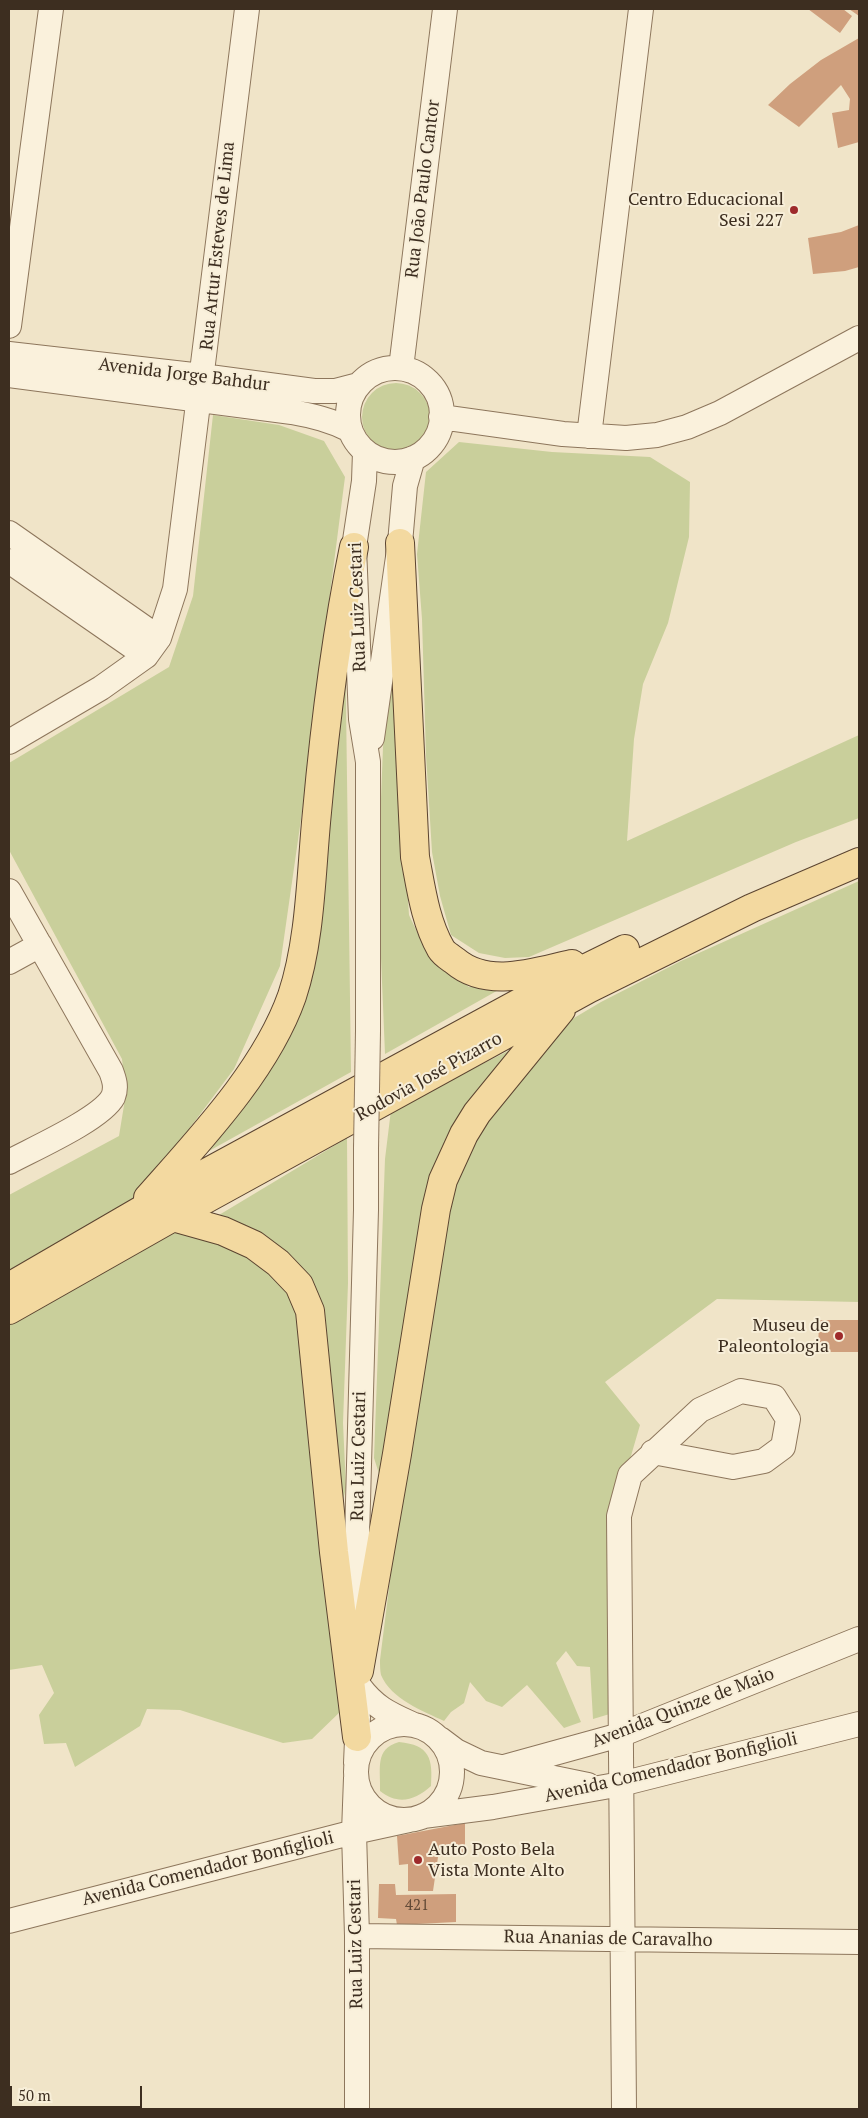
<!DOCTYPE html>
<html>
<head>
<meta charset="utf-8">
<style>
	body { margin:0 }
	#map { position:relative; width:868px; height:2118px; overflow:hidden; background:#f0e4c8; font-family:"PT Serif",serif }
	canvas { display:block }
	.frame { position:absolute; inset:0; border:10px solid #3d2e20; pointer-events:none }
	.scale { position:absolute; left:10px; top:2086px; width:132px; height:22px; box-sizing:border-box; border:2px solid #3d2e20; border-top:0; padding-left:6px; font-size:15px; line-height:18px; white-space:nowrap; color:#3d2e20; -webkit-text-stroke:4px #f7eed8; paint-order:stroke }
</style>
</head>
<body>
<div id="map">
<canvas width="868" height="2118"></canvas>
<div class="frame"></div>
<div class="scale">50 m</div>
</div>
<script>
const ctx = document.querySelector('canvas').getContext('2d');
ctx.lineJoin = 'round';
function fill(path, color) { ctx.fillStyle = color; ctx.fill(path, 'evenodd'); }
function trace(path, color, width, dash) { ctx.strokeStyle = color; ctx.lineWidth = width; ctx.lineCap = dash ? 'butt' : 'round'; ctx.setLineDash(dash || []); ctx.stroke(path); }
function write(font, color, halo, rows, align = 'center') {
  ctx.font = font + ' "PT Serif",serif'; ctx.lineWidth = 4; ctx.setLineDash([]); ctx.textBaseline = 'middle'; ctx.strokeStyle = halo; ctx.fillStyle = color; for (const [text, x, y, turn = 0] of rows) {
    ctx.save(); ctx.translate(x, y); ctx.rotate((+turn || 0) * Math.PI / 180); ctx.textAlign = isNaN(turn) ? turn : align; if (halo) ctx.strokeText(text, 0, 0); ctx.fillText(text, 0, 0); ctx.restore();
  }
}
fill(new Path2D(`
	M362 417a34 34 0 1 1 68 0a34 34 0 1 1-68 0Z
	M213,415l66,10 45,16 21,36 -43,335 -22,154 -46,103 -99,132 -126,72v-78l110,-59 7,-43 -4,-34 -113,-209v-87l160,-96 24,-71z
	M459,442l93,10 98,5 40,25 -1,55 -21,86 -25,61 -9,55 -7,102 232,-106v83l-63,24 -267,115 -24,1 -26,-5 -28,-18 -11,-39 -8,-44 -6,-97 -4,-136 -5,-65 9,-82z
	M345,631l6,441 -151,84 99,-151z
	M393,670l16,245 18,38 42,34 40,-3 -124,70 -4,-96 -1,-134 3,-77z
	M859,881v421l-142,-3 -112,83 35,43 -30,103 3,185 -20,6 -3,-52 -13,-1 -11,-15 -10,12 25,59 -17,6 -37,-43 -25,22 -16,-6 -16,-19 -6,21 -13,9 -7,9c-21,-10 -53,-22 -63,-46 -1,-4 -1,-11 -1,-15l24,-192 42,-261 17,-53 76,-105 35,-31 27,-16 80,-41z
	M520,1045l-59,78 -79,360 -8,-25 11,-299 6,-49z
	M347,1138l1,145 -5,140 3,65 -6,23 -21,-216 -37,-43 -68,-34z
	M177,1228l81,31 34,32 10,26 40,393 -30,29 -29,4 -103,-33 -33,-1 -7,17 -65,41 -9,-24 -22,1 -5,-29 15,-22 -12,-28 -33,5v-346z
	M399,1742c31,3 34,17 32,44 -16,15 -34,19 -51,5 1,-22 -6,-42 19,-49z`), '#c9cf9b');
fill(new Path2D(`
	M808,9h35l9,7 -12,17z
	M849,9h10v7z
	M859,38v104l-21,6 -6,-35 17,-3 1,-11 -9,-14 -42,42 -31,-22 22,-21 31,-24z
	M859,225v42l-14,4 -32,3 -5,-36 33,-6z
	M819,1320h40v32h-41z
	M465,1823v30l-27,4 -5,34h-25v-27l-9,1 -2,-29z
	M379,1884h16l1,11 60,-1v28l-59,3 -1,-6 -18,-1z`), '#cf9f7d');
const minor = new Path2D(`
	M9,326l42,-317
	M9,354l193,22 112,15h21l23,-6
	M401,368l44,-359
	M348 415a47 47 0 1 1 94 0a47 47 0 1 1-94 0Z
	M9,375l283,37c21,4 39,8 58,18
	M441,417l122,17 63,4 31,-3 30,-8 33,-14 139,-75
	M589,436l52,-427
	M365,452l-1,29 -10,66 7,172 7,43v269
	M9,533l150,105
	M9,561l137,95
	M372,738l28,-195 5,-57 8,-28
	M9,742l92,-54 45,-32 13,-18 16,-49 72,-580
	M9,891l102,180c3,8 6,16 2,26 -12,22 -80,52 -104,65
	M9,962l31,-17
	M358,1634l-2,-60 10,-364v-62
	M359,1686c16,22 31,28 55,39
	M356 1772a48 48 0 1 1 96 0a48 48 0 1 1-96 0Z
	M440,1739l16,12 25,12 107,22
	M356,1763l2,-46
	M504,1767l116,-32 239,-96
	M356,1778l-2,54 3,104v173
	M423,1816l70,-9 128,-23 238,-60
	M9,1921l345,-89 55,-12
	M357,1936l502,6
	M624,2109l-5,-593 11,-41 70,-65 41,-19 33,6 14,22 -5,28 -19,14 -31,6 -80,-15`);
const major = new Path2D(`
	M400,543l15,314c6,31 10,64 26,92 3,5 10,9 14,12 33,28 80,11 117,3
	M148,1198c52,-59 118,-128 144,-202 19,-57 19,-125 25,-184 8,-89 19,-177 37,-265
	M173,1217l50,14 31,14 24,18 21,22 11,26 24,241 23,185
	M9,1287l186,-108 361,-196 69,-34
	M9,1310l164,-93 415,-228 164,-81 107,-46
	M359,1671l38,-217 39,-245 7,-29 21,-46 13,-21 84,-103`);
trace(minor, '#8d765c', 26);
trace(major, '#5b4430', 30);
trace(minor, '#faf1dc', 24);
trace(major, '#f3d9a0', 28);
const minorBridge = new Path2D(`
	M366,1148l2,-117`);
trace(minorBridge, '#8d765c', 26, []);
trace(minorBridge, '#faf1dc', 24);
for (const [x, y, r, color] of [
	[794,210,5,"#9e2a2b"],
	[839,1336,5,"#9e2a2b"],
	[418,1860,5,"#9e2a2b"]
]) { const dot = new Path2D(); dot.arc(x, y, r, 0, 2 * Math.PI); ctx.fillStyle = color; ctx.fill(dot); trace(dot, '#f7eed8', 2); }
write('15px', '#624a37', null, [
	["421",417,1906]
]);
write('18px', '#3d2e20', '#f7eed8', [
	["Rua João Paulo Cantor",423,189,-83],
	["Rua Artur Esteves de Lima",218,246,-84],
	["Avenida Jorge Bahdur",184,375,7],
	["Rua Luiz Cestari",358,607,-92],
	["Rodovia José Pizarro",429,1077,-29],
	["Rua Luiz Cestari",359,1456,-89],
	["Avenida Quinze de Maio",683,1708,-21],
	["Avenida Comendador Bonfiglioli",671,1768,-13],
	["Avenida Comendador Bonfiglioli",208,1869,-14],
	["Rua Ananias de Caravalho",608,1939,1],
	["Rua Luiz Cestari",356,1944,-91]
]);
write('18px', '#3d2e20', '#f7eed8', [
	["Centro Educacional",784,200],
	["Sesi 227",784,221],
	["Museu de",829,1326],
	["Paleontologia",829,1347],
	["Auto Posto Bela",428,1850,"left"],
	["Vista Monte Alto",428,1871,"left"]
], 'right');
</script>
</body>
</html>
